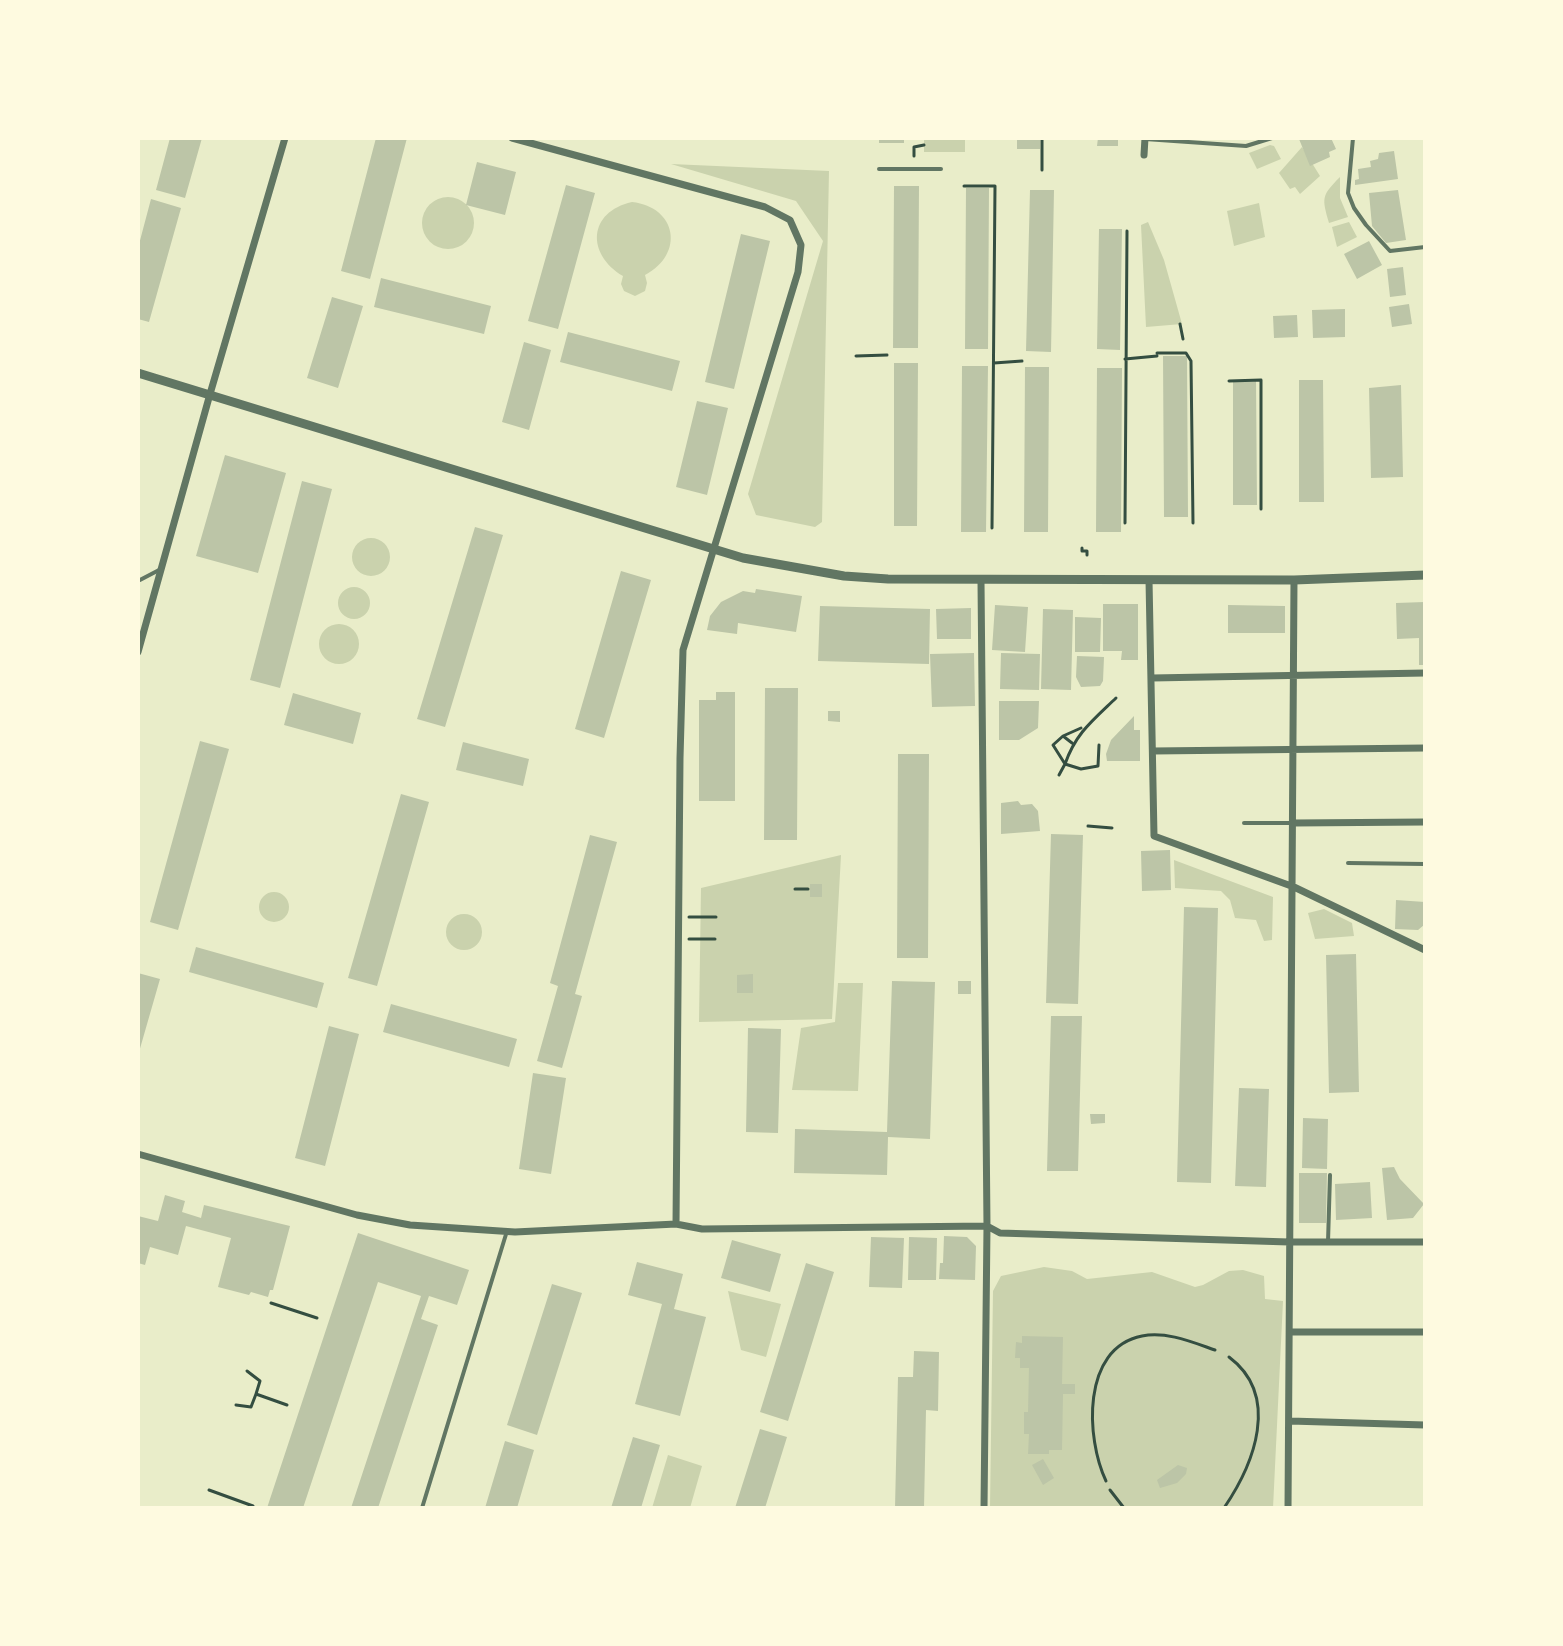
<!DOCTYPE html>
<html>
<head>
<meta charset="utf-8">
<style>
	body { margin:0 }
	#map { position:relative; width:1563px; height:1646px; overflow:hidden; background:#e9edc9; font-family:Roboto,sans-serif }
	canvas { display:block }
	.frame { position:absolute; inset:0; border:140px solid #fefae0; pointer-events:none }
</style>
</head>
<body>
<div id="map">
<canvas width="1563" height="1646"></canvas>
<div class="frame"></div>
</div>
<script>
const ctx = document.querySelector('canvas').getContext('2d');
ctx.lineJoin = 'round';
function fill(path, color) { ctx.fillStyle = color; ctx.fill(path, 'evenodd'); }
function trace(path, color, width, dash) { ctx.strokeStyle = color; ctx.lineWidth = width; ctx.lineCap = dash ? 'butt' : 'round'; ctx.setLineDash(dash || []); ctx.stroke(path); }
fill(new Path2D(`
	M924,138h41v14h-41z
	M1270,145l4,1 7,13 -24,10 -8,-16z
	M1302,147l18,29 -20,18 -5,-7 -5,2 -11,-16z
	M671,164l158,7 -7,351 -7,5 -59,-12 -8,-21 75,-253 -27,-40z
	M1340,177v21l8,19 -19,6c-7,-25 -8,-27 11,-46z
	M422 223a26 26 0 1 1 52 0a26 26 0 1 1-52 0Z
	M632,202c45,5 53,52 13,73l2,8 -2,8 -10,5 -11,-5 -3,-7 2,-8c-37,-22 -35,-64 9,-74z
	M1259,203l6,34 -31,9 -7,-35z
	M1148,222l16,38 18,64 -36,3 -5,-102z
	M1349,222l8,15 -20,10 -5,-20z
	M352 557a19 19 0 1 1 38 0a19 19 0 1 1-38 0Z
	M338 603a16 16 0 1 1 32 0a16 16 0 1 1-32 0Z
	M319 644a20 20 0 1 1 40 0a20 20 0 1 1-40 0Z
	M841,855l-9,164 -133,3 2,-134z
	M1174,860l99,37 -1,43 -8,1 -8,-21 -21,-2 -5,-18 -9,-9 -46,-3z
	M259 907a15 15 0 1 1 30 0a15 15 0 1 1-30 0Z
	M1324,909l28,14 2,13 -39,3 -7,-26z
	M446 932a18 18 0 1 1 36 0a18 18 0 1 1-36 0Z
	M838,983h25l-5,108 -66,-1 9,-62 34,-6z
	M1044,1267l28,4 15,8 65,-7 43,15 8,-2 26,-14 14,-1 21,6 1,23 18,2 -10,207h-283l3,-217 8,-15z
	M728,1291l53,13 -15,53 -25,-7z
	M668,1455l34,11 -12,42h-38z`), '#cad2ad');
fill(new Path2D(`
	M170,138h32l-17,60 -29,-8z
	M376,138h31l-37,141 -29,-8z
	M879,138h25v5h-25z
	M1017,138h23v11h-23z
	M1098,138h20v8h-21z
	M1302,138h29l5,11 -7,3 1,5 -20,9 -11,-27z
	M1394,151l4,28 -43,6v-5l4,-1 -1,-10 13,-2 -1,-6 8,-2 1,-6z
	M477,162l39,10 -11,43 -39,-10z
	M566,185l29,8 -37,136 -30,-8z
	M894,186h25l-1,162h-25z
	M966,188h23l-1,161h-23z
	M1030,190h24l-3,162 -25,-1z
	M1398,190l8,50 -20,3 -14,-17 -3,-33z
	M151,199l30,9 -32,114 -11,-3v-71z
	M1099,229h23l-2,121 -23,-1z
	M741,234l29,7 -36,148 -29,-7z
	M1369,241l13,24 -25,14 -13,-25z
	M1403,267l3,28 -16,2 -3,-28z
	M381,278l110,28 -7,28 -110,-27z
	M332,297l31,9 -25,82 -31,-10z
	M1409,304l3,20 -20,3 -3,-20z
	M1345,309v28l-32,1 -1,-28z
	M1297,315l1,22 -24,1 -1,-22z
	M568,332l112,29 -8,30 -112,-29z
	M524,342l27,8 -22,80 -27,-8z
	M1163,356h24l1,161h-24z
	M894,363h24l-1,163h-23z
	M962,366h26l-2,166h-25z
	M1025,367h24l-1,165h-24z
	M1097,368h25l-1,164h-25z
	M1233,380h23l1,125h-24z
	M1299,380h24l1,122h-25z
	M1401,385l2,92 -32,1 -2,-90z
	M697,401l31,7 -21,87 -31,-8z
	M225,455l61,18 -28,100 -62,-17z
	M302,481l30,8 -52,199 -30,-8z
	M475,527l28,8 -58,192 -28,-8z
	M621,571l30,9 -47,158 -29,-9z
	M756,589l46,7 -6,36 -58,-9 -1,11 -30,-4 3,-14 11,-14 22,-11 12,2z
	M1425,602v63h-6v-27l-22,1 -1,-36z
	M1103,604h35v56h-17l1,-9h-19z
	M995,605l33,2 -3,45 -33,-2z
	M1228,605l57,1v27h-57z
	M820,606l110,3 -1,55 -111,-3z
	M971,608v31h-34l-1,-30z
	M1043,609l30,1 -2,80 -30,-1z
	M1075,617l26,1 -1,34h-25z
	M974,653l1,53 -43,1 -2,-53z
	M1001,653l39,1 -1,36 -39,-1z
	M1077,656l27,1 -1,24 -3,5 -19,1 -5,-10z
	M765,688h33l-1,152h-33z
	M716,692h19v109h-36v-101h17z
	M293,693l68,20 -8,31 -69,-19z
	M999,701h40l-1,27 -19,12h-20z
	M828,711h12v11l-12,-1z
	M1134,716v14h6v31h-33l-1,-7 5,-14z
	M200,741l29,8 -51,181 -28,-8z
	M463,742l66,17 -6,27 -67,-16z
	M898,754h31l-1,204h-31z
	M401,794l28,8 -52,184 -29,-8z
	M1018,801l3,4 11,-1 6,7 2,20 -39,3v-31z
	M1051,834l32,1 -5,169 -32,-1z
	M590,835l27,7 -42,152 7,2 -20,72 -25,-7 21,-75 -8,-3z
	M1170,850l1,40 -29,1 -1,-40z
	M810,884h12v13h-12z
	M1396,900l29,2 -1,23 -6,5 -23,-1z
	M1184,907l34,1 -7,275 -34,-1z
	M196,947l128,36 -7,25 -128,-36z
	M1356,954l3,138 -30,1 -3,-138z
	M138,973l22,6 -21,73h-1z
	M753,974v19h-16v-18z
	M892,981l43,1 -5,157 -42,-2 -1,38 -93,-2 1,-44 92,3z
	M958,981h13v13h-13z
	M391,1004l126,35 -8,28 -126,-35z
	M1051,1016h31l-4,155h-31z
	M329,1026l30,8 -34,132 -30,-8z
	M748,1028l33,1 -3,104 -32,-1z
	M533,1073l33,5 -15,96 -32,-5z
	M1239,1088l30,1 -3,98 -31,-1z
	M1090,1114h15v9l-14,1z
	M1303,1118l25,1 -1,50 -25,-1z
	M1394,1167l6,12 24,25 -11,14 -26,2 -5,-52z
	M1299,1173h28l-1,50h-27z
	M1370,1182l2,36 -36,2 -1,-36z
	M165,1195l20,6 -3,11 19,6 3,-13 86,21 -17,64h-3l-2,7 -17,-5 -2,3 -31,-8 13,-49 -45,-12 -8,29 -28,-8 -5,18 -7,-2v-47l20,5z
	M358,1233l111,37 -12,35 -28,-9 -8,23 17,6 -60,183h-27l70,-212 -43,-14 -75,226h-36z
	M944,1236l23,1 9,9 -1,34 -36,-1 1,-16h3z
	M871,1237l33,1 -2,50 -33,-1z
	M909,1237l28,1 -1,42h-28z
	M732,1240l49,14 -11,38 -49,-14z
	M637,1262l46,12 -9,35 32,8 -26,99 -45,-12 27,-100 -34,-9z
	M806,1263l28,9 -46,149 -28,-9z
	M552,1284l30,9 -45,142 -30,-10z
	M1022,1336l41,1 -1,47h13v10h-12l-1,56h-13v4h-21l1,-20h-5v-22h4l1,-44h-9v-10h-5l1,-16 6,1z
	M914,1351l25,1 -1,59 -12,-1 -2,98h-29l3,-131h15z
	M760,1429l27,8 -22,71h-30z
	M633,1437l27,8 -19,63h-30z
	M505,1441l29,9 -17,58h-32z
	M1043,1459l11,19 -11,7 -11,-20z
	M1178,1465l9,3 -1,6 -9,9 -17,5 -3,-8z`), '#bcc5a7');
trace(new Path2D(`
	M914,156v-9l10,-2
	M1042,170v-32
	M964,186h31l-3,342
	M1180,324l3,15
	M1157,353h29l5,8 2,162
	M856,356l31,-1
	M1125,359l32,-3
	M994,363l28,-2
	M1229,381l32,-1v129
	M1125,523l2,-292
	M1082,548v3h5v4
	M1063,736l18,-8
	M1099,745l-1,21 -17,3 -16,-5c11,-31 27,-43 51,-66
	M1059,775l6,-11 -12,-19 10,-9 9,7
	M1088,826l24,2
	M795,889h13
	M689,917h27
	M689,939h26
	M271,1303l46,15
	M247,1371l13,10 -4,13
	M236,1405l15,2 5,-13 31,11
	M1106,1481c-20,-42 -25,-133 36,-145 24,-5 50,6 73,14
	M209,1490l44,16
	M1110,1490l14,18
	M1224,1508c30,-44 57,-112 5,-151`), '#344e41', 3);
trace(new Path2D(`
	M1353,138l-5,55 6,15 12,17 24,26 35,-4
	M1145,139l101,7 26,-8
	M879,169h62
	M138,581l23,-12
	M1244,823h49
	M1348,863l77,1
	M1328,1242l2,-67
	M422,1508l85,-277`), '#617663', 4);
trace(new Path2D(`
	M512,138l253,69 25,13 11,25 -3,27 -115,378 -3,108 -4,466
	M1144,155l1,-17
	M1149,580l5,256 140,51 131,63
	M981,581l6,645 -3,282
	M138,652l72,-258 75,-256
	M1152,678l273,-5
	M1153,751l272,-3
	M1294,823l131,-1
	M138,1154l219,61 53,10 105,7 161,-8 26,5 285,-3 13,7 289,9h136
	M1291,1332h134
	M1290,1421l135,4
	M1288,1508l6,-928`), '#617663', 7);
trace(new Path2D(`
	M138,373l605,185 101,18 44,3 406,1 131,-5`), '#617663', 9);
</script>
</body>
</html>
